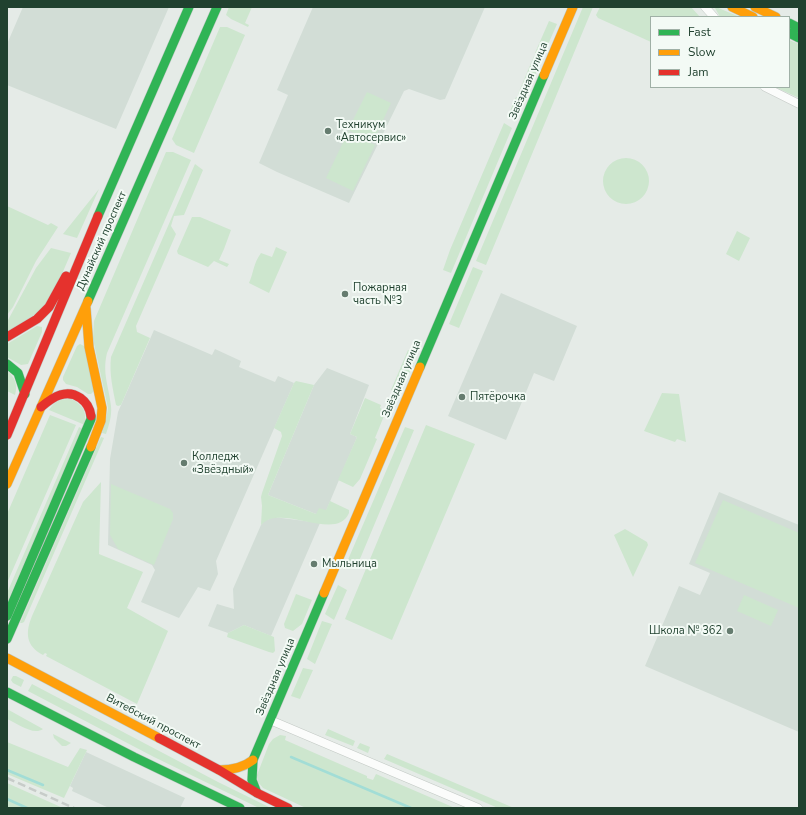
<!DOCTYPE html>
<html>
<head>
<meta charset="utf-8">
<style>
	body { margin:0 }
	#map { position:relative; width:806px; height:815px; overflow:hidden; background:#e5ebe7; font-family:"Nunito Sans",sans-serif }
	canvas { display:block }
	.frame { position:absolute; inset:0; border:8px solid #20412f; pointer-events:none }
	.legend { position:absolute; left:650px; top:16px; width:140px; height:72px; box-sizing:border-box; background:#f3faf5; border:1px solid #9fb0a6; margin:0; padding:5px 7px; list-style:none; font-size:12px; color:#20412f }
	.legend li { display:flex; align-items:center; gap:8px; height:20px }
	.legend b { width:20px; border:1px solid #9fb0a6 }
</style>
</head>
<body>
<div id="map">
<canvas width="806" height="815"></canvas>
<div class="frame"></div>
<ul class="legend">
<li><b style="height:5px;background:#30b455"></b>Fast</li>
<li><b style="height:5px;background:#ff9f0a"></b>Slow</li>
<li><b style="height:5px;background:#e5322d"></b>Jam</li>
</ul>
</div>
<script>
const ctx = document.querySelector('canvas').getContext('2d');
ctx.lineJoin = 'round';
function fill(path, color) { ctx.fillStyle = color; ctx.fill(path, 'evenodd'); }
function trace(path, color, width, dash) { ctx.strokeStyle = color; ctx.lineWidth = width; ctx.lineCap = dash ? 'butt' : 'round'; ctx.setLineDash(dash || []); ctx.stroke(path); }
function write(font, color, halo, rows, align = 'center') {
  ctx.font = font + ' "Nunito Sans",sans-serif'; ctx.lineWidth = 4; ctx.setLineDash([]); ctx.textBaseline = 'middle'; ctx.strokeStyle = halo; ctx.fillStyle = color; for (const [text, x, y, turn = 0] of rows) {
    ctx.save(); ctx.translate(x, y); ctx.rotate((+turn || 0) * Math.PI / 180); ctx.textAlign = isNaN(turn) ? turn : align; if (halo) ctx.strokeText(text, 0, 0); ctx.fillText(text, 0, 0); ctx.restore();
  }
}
fill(new Path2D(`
	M23,7h146l-53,122 -109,-44v-41z
	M313,7h172l-40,92 -5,1 -31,-11 -5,2 -55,112 -72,-31 -18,-9 29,-68 -11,-5z
	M501,293l76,33 -23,55 -20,-8 -28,67 -58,-24z
	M154,330l58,25 3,-6 26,12 -2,6 36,15 3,-6 16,7 -78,178 2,13 -8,17 -12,-4 -19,31 -38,-16 14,-32 -3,-5 -44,-20 2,-86 8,-47z
	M327,368l42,17 -19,49 7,3 -31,74 -10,3 -48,-19 46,-110z
	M719,492l80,33v207l-154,-66 34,-80 21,9 10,-22 -21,-9z
	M274,517l46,6 -49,113 -27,-11 -16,8 -20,-7 9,-22 17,5 -1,-20 28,-64 3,-4z
	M86,752l99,46 -5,10h-71l-37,-17 1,-3 -3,-2z`), '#d2ddd6');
fill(new Path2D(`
	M229,7h23l-7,16 4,2 -1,2 -17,-8 -5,-4z
	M583,7h10l-107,258 -10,-4z
	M600,7h91l9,10h-49v25l-53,-24 -2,-3z
	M716,7l24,10h-20l-5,-9z
	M549,21l8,3 -14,32 -8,-3z
	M220,27h7l18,8 -51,118 -18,-8 -4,-6z
	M789,40l10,4v54l-24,-11h14z
	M534,56l8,3 -16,38 -8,-3z
	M367,92l24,11 -18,39 -25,-12z
	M516,97l8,3 -7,17 -9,-1z
	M504,123l8,5 -61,145 -8,-3 7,-20z
	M348,132l27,13 -22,46 -27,-13z
	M166,152h7l18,8 -84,193c-5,20 2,34 4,53 1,10 -2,19 -5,28l-4,-1 4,-13 2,-12 -15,-69 1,-18z
	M603 181a23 23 0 1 1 46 0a23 23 0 1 1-46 0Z
	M195,164l8,6 -19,45 -10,1 -3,10 5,8 -40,92 1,6 13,6 -29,67 -3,1 -2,-1c-3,-16 -7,-31 -5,-48z
	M99,189l-22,49 -14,-4z
	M7,206l41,19 3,-2 7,4 -22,34 -23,46 -6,8z
	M192,217h8l31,13 -7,19 -5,11 10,4 -2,3 -13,-6 -6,6 -30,-13 -1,-3z
	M737,231l13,7 -11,23 -13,-7z
	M276,247l11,5 -18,41 -20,-10c5,-11 4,-19 12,-30l11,4z
	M51,248l20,5 -19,44 -10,13 -35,22v-10l29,-54z
	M473,267l10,4 -24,57 -10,-4z
	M37,326l5,1v5l-14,32 -7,1 -14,-8v-13z
	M80,344l4,2 10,45 -3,3h-3l-11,-7 -11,-3 -3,-4v-3l14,-31z
	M408,350l5,3 3,4 -15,36 -10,-3z
	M7,371c8,6 11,14 8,24l-8,-4z
	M296,381l18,4 -46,110 48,19 3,-6 7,2 4,-9 19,9v3c-13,30 -68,-11 -88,12l1,-19 -1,-9 1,-4 20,-57 -1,-4 -7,-4 20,-45z
	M662,393l17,1 7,48 -9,-3 -2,3 -31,-11z
	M365,398l16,7 -1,3 6,3 -11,27 2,1 -17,40 -7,8 -15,-7 19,-43 -7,-3z
	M72,399c12,8 14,11 13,26l-36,-15c6,-10 13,-11 23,-11z
	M50,415l26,10 -69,158v-69z
	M426,425l49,19 -83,196 -47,-21z
	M79,427l4,2 -76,174v-10z
	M405,427l9,3 -57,136 -10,-4z
	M101,437l3,1 -80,184 -2,1h-2z
	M101,482l-2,72 44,18 -16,36 41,23 -31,73 -91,-48 1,-2 -2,-1 -2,2c-17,-9 -18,-22 -11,-39l51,-114z
	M111,484l59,25 3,4v6l-19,46 -36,-16 -8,-14z
	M723,500l76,33v75l-104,-45z
	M625,529l22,13 1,3 -15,32 -19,-42z
	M338,585l9,5 -13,30 -9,-6z
	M296,594l16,6 -10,24 -9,7 -8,-3 -1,-4z
	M744,595l34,15 -7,16 -34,-15z
	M322,621l10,3 -17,40 -8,-5z
	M244,625l30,12 1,14 -2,2 -4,-1 -42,-15 1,-4z
	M303,668l10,2 -13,29 -9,-3z
	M13,676h3l8,4 -3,7 -8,-4 -2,-3z
	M32,684l186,98 53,26h-12l-105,-51 -126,-66z
	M7,709l36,20c-10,7 -26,-6 -36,-10z
	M328,729l27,12 -2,5 -28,-11z
	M53,734l18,9 -5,3h-4l-8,-8z
	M280,735l6,1 -1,4 82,36v2l6,2 3,-6 79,34h-149l-43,-20 -5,-6 -1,-7 12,-31 4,-5z
	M7,742l61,25 12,-19 7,2 -23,48 -57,-24z
	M360,743l10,4 -2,6 -11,-5z
	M387,754l127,54h-16l-114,-49z
	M7,783l56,25h-56z`), '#cde6ce');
trace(new Path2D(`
	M291,757l120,51
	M7,770l36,15
	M7,799l20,9`), '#a2ddd6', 2.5);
const street = new Path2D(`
	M705,7l9,10
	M765,87l34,17
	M270,720l208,88`);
const fast = new Path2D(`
	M789,23l10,5
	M789,33l10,5
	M98,216l91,-209
	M88,301l129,-294
	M7,364l11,9 7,21
	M420,367l124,-292
	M7,616l84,-197v-3
	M7,639l84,-192
	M7,692l127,65 106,51
	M257,793l-5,-13 1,-20 71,-167`);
const slow = new Path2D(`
	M732,7l21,10
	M755,7l21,10
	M544,75l29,-68
	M86,308l3,39 13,61 -1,13 -10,26
	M7,484l81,-183
	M324,593l96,-226
	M7,658l152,80
	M219,770c13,0 24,-2 34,-10`);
const jam = new Path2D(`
	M7,337l30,-18 12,-12 17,-31
	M41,407c6,-5 12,-10 19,-12 15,-5 29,6 31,21
	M7,435l91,-219
	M159,738l60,32 38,23 31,15`);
trace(street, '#c2c8c4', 9);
trace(fast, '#bec7c2', 10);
trace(slow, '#bec7c2', 10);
trace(jam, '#bec7c2', 10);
trace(street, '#fbfcfb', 8);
trace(fast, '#30b455', 9);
trace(slow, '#ff9f0a', 9);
trace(jam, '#e5322d', 9);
trace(new Path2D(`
	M7,778l67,30`), '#c7ccc9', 2.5, [8, 4]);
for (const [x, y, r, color] of [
	[328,131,4,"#657c6f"],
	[345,294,4,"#657c6f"],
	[462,397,4,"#657c6f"],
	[184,463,4,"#657c6f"],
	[314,564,4,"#657c6f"],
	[730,631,4,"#657c6f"]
]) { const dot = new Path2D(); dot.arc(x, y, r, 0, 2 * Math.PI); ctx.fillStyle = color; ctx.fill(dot); trace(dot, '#f3faf5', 1.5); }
write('11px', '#20412f', '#f3faf5', [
	["Звёздная улица",529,81,-67],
	["Дунайский проспект",102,241,-66],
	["Звёздная улица",402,379,-67],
	["Звёздная улица",276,677,-67],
	["Витебский проспект",153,722,28]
]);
write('11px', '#20412f', '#f3faf5', [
	["Техникум",336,125],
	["«Автосервис»",336,138],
	["Пожарная",353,288],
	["часть №3",353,301],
	["Пятёрочка",470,397],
	["Колледж",192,457],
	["«Звёздный»",192,470],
	["Мыльница",322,564],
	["Школа № 362",722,631,"right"]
], 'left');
</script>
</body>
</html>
